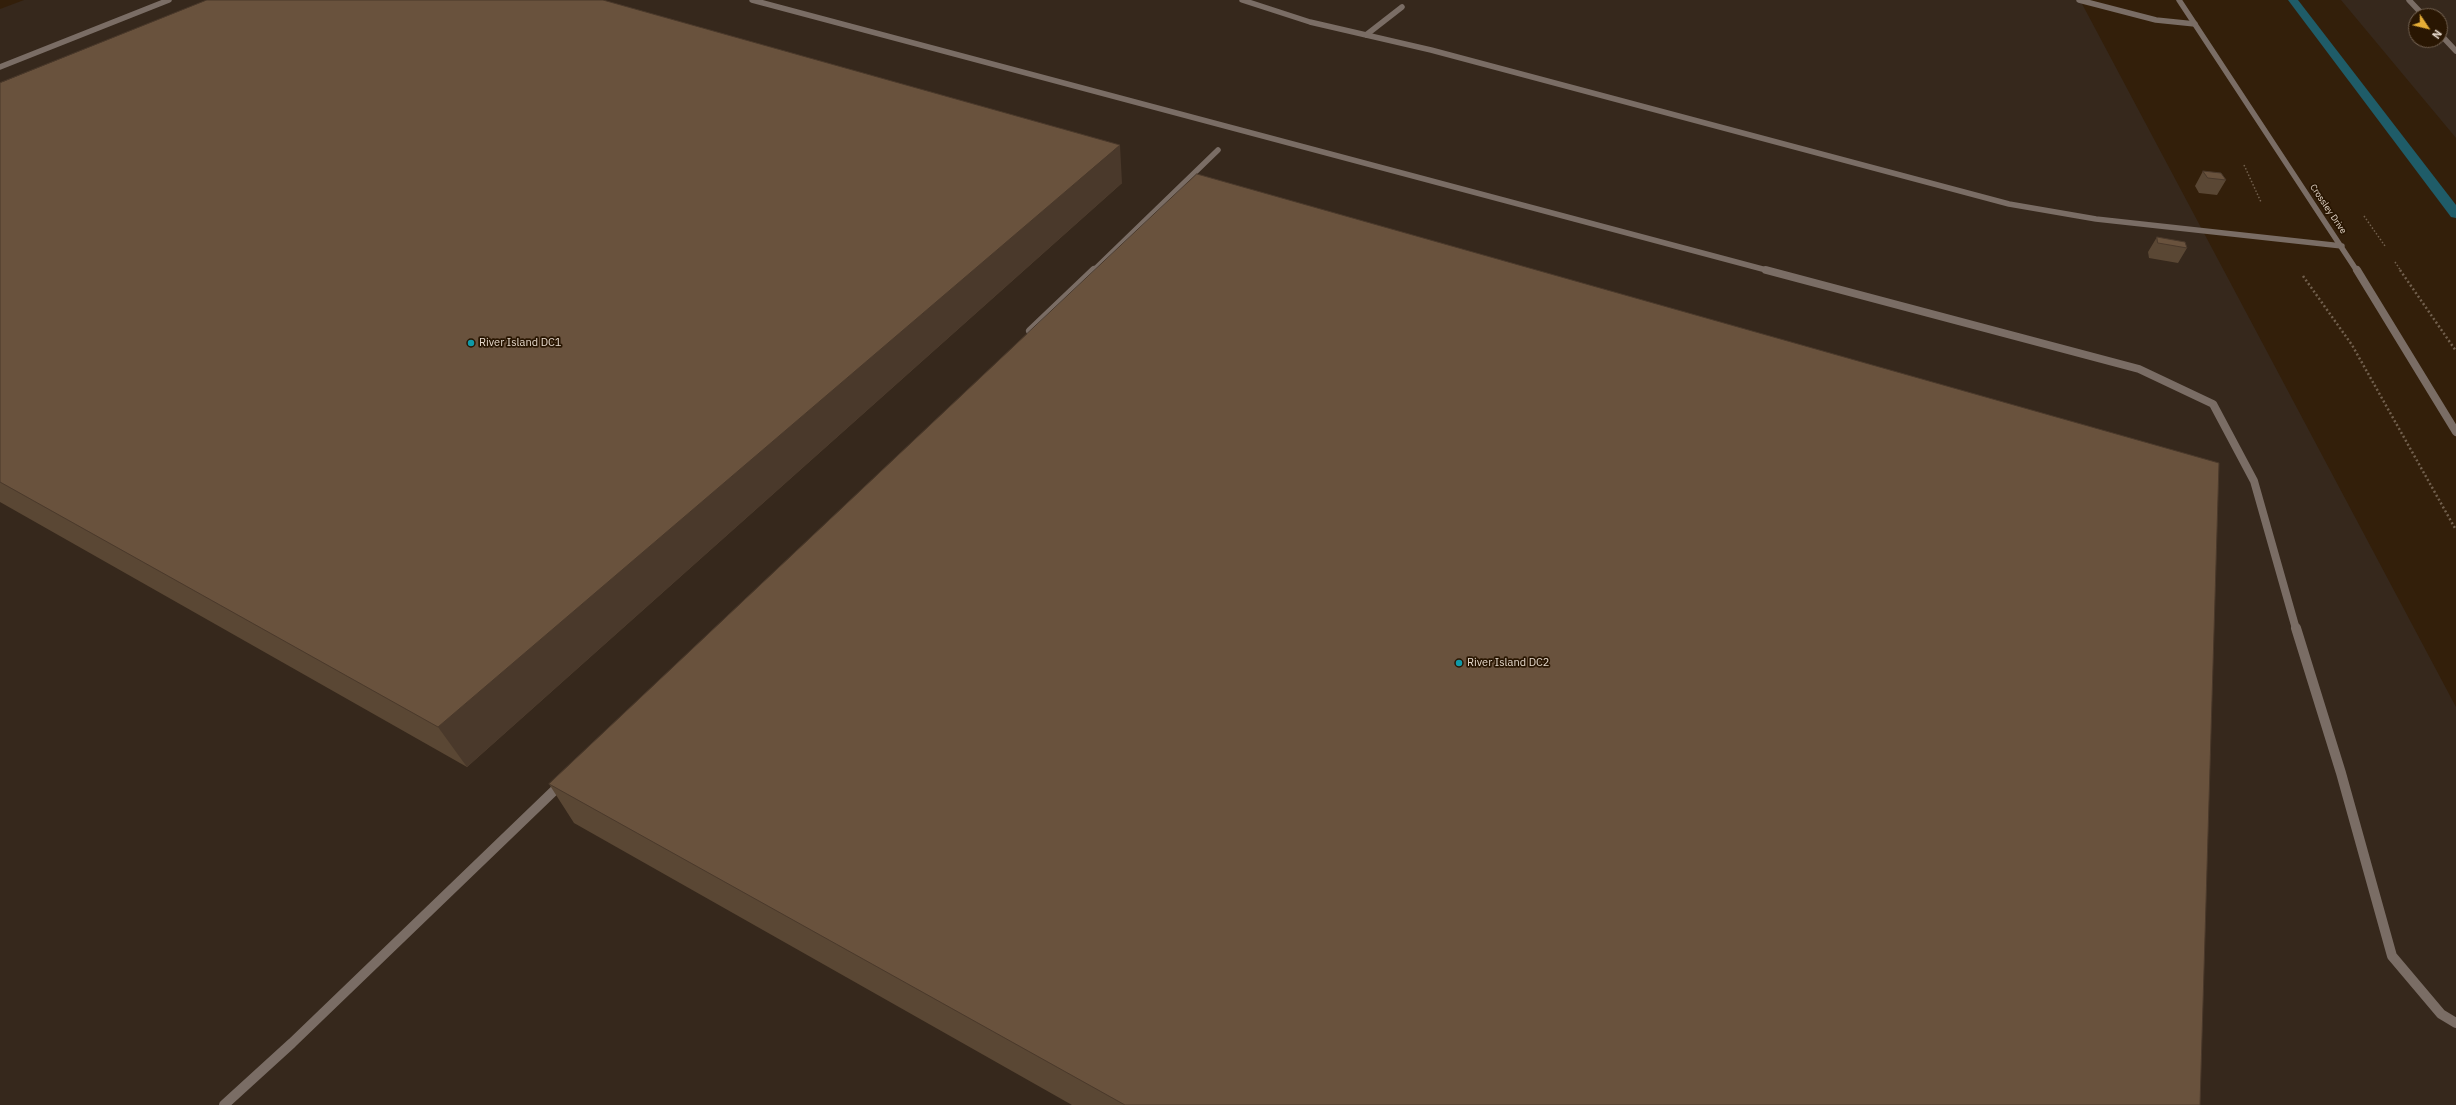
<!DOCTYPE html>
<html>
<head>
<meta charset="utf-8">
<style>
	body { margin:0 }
	#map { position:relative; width:2456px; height:1105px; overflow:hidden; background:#331f0a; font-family:"IBM Plex Sans",sans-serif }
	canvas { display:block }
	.north { position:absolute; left:2408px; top:8px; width:40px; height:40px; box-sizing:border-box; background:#291602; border:1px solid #746352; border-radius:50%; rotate:125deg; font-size:11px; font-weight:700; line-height:16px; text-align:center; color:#e4d7ca }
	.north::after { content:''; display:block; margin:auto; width:14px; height:18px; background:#e5ad36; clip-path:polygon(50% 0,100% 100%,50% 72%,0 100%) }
</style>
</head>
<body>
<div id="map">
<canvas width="2456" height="1105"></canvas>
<div class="north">N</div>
</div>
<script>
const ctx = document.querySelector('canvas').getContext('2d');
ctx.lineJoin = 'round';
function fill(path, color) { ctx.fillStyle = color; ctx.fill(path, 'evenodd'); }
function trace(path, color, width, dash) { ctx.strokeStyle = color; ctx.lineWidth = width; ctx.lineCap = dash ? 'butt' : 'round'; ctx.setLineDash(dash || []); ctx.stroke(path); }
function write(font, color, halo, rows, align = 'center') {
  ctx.font = font + ' "IBM Plex Sans",sans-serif'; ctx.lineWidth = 3.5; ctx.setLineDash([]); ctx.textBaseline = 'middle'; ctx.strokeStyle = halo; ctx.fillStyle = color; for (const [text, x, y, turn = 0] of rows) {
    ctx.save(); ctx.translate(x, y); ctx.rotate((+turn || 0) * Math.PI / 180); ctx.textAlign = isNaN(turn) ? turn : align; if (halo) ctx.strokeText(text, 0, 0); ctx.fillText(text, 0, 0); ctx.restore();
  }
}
fill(new Path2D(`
	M24,0h2056l376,707v398h-2456v-1096z
	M2341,0h115v138zM2416,16h24v24h-24z`), '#36281c');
fill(new Path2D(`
	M2288,0h10l158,205v13l-5,-1z`), '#1f5c68');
trace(new Path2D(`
	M2244,165l17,37
	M2364,216l21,30
	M2395,262l6,9`), '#72604e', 1.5, [1.5, 2]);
trace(new Path2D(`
	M2400,270l56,81
	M2303,276l49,69 104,185`), '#72604e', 2.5, [2, 2.5]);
trace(new Path2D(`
	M752,0l1018,271
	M1242,0l68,22 121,28 578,154 87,15 246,27
	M2079,0l77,20 39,4
	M2409,0l15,16
	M2440,34l16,17
	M1366,35l36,-28
	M0,67l169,-67
	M1093,271l125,-121`), '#7a6d65', 5.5);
trace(new Path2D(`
	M1766,270l373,99 74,35 41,77 42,148
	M1030,331l64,-61`), '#7a6d65', 8);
trace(new Path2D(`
	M2296,628l45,145 51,183 49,58 15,9
	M224,1105l68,-62 269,-259`), '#7a6d65', 10);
trace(new Path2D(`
	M2179,0l178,271`), '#7a6d65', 5.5);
trace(new Path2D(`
	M2357,270l99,162`), '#7a6d65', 8);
fill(new Path2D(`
	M0,83l1122,100 -655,584 -467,-265z
	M2203,171l23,9 -9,15 -18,-2 -4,-7z
	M2157,237l30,11 -9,15 -29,-5 -1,-6z
	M549,784l1651,321h-1128l-498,-282z`), '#5a4734');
fill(new Path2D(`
	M1120,145l2,38 -655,584 -29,-40z`), '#4a392b');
const building = new Path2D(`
	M207,0h396l517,145 -682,582 -438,-245v-399z
	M2203,171l18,2 5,7 -18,-2z
	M1197,174l1022,289 -19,642h-1075l-576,-321z
	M2157,237l28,5 2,6 -29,-5z`);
fill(building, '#69523d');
trace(building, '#4a392b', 1);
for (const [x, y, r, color] of [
	[471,343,4,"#0f9aa8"],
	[1459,663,4,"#0f9aa8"]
]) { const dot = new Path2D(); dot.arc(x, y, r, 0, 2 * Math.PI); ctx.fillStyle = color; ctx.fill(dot); trace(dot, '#291602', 1.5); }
write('9px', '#e4d7ca', '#291602', [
	["Crossley Drive",2328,209,56]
]);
write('11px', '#e4d7ca', '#291602', [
	["River Island DC1",479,343],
	["River Island DC2",1467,663]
], 'left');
</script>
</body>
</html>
